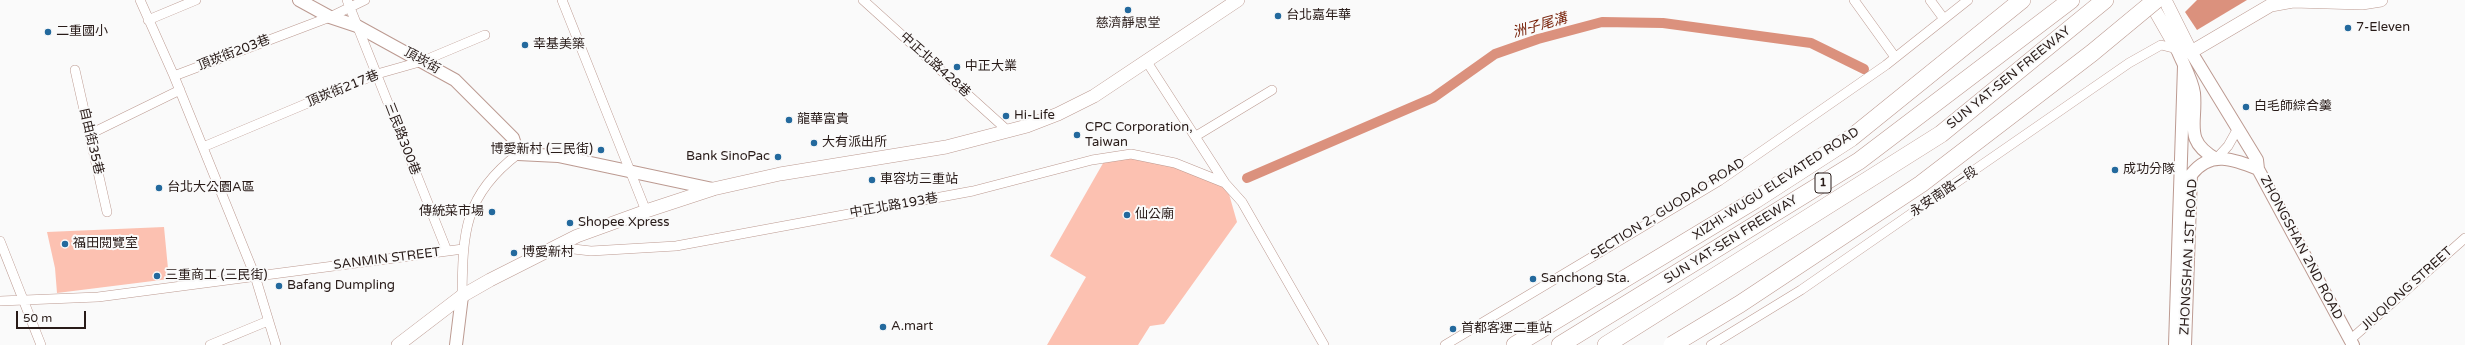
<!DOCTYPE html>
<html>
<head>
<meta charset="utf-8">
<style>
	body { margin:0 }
	#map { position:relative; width:2465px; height:345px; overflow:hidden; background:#fafafa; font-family:"Varela Round",sans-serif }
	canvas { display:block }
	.scale { position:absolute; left:16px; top:311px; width:70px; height:18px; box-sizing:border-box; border:2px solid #281b18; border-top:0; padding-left:5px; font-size:12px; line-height:14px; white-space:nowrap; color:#281b18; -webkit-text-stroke:3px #fafafa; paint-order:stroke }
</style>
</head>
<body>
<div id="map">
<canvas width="2465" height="345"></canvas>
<div class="scale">50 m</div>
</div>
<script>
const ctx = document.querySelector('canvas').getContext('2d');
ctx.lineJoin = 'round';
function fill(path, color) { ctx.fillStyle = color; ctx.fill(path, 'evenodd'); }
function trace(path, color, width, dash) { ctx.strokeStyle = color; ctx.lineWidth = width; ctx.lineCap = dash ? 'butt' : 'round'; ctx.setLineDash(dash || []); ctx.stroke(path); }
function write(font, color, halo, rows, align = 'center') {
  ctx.font = font + ' "Varela Round","Noto Sans TC",sans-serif'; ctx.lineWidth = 4; ctx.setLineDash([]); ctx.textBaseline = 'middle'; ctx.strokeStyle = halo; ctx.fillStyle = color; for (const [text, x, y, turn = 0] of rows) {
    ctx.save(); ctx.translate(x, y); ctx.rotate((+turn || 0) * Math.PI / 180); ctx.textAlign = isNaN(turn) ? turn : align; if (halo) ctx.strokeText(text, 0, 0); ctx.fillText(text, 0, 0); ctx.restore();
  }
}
fill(new Path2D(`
	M1161,157l64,23 12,42 -73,102 -14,2 -12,19h-91l39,-68 -36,-21 56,-98z
	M164,227l5,52 -112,14 -2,-25 -8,-36z`), '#fcc1b1');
fill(new Path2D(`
	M2197,0h50l-50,30 -12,-18z`), '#db917d');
trace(new Path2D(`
	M1247,178l186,-80 62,-44 43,-15 64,-17 61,1 148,20 53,26`), '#db917d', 10);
const minor = new Path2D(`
	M140,0l34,76
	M347,0l100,251
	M562,0l84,211
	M863,0l144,130
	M1854,0l41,57
	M1930,0l14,19
	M148,20l48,-20
	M1147,62l78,121 17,19 82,143
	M75,70l32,142
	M90,134l90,-44
	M1196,136l76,-46
	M203,147l174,-73 46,-13 62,-26
	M2216,159l12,-13 9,-16
	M0,241l41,104
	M556,247l35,4 85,-5 297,-55 119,-31 39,-6 44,9 50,20
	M462,296c1,-63 1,-100 56,-142
	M0,301l98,-4 365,-48
	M2350,340l115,-102
	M210,345l58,-24
	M276,345l-21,-69 -81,-200 156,-59 35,-17
	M1445,345l274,-164 167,-116 82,-65
	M1711,345l90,-55 328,-227 32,-18 16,4`);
const tertiary = new Path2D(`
	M299,0l31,17 27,9 98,54 58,58 5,16 40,2 155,33
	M2177,49c5,13 15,30 17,44 3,31 -11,47 22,66
	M2191,52l66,108 1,9 95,176
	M456,345l6,-49
	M2175,345l9,-279
	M2185,345l6,-170c19,-25 42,-16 67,-6`);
const secondary = new Path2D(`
	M2149,0l28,49 14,3 80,-47 22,-4 69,2 19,-3
	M2165,0l26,52
	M398,345l64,-49 28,-16 87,-44 69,-25 67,-22 67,-15 166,-27 81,-21 31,-12 36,-18 144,-96`);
const motorway = new Path2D(`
	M1515,345l240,-145 96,-62 171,-138
	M1560,345l299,-184 212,-161
	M1606,345l335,-211 164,-134`);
trace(minor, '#bc9a91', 10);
trace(tertiary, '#bc9a91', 14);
trace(secondary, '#bc9a91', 14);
trace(motorway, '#bc9a91', 18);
trace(minor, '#fff', 9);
trace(tertiary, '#fff', 12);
trace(secondary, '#fff', 13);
trace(motorway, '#fff', 17);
const motorwayBridge = new Path2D(`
	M1672,345l68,-41 181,-120 171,-131 64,-53`);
trace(motorwayBridge, '#bc9a91', 18, []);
trace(motorwayBridge, '#fff', 17);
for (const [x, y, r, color] of [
	[1128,10,4,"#23699d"],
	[1278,16,4,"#23699d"],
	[2348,28,4,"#23699d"],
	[48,32,4,"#23699d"],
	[525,45,4,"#23699d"],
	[957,67,4,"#23699d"],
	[2246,107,4,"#23699d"],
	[1006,116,4,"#23699d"],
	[789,120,4,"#23699d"],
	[1077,135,4,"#23699d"],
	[814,143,4,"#23699d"],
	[601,150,4,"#23699d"],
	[778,157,4,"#23699d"],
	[2115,170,4,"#23699d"],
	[872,180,4,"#23699d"],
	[159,188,4,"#23699d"],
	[492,212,4,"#23699d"],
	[1127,215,4,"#23699d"],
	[570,223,4,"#23699d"],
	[65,244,4,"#23699d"],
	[514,253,4,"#23699d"],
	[157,276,4,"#23699d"],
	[1533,279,4,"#23699d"],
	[279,286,4,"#23699d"],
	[883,327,4,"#23699d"],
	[1453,329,4,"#23699d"]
]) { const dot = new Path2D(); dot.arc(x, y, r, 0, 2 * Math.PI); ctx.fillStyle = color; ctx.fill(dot); trace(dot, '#fafafa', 1.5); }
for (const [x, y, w] of [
	[1823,183,16]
]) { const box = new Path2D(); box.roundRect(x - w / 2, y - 10, w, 20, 3); ctx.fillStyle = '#fafafa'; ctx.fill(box); trace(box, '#281b18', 1); }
write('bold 12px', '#281b18', null, [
	["1",1823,183]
]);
write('13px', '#281b18', '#fafafa', [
	["台北嘉年華",1286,16],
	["慈濟靜思堂",1128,24,"center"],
	["7-Eleven",2356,28],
	["二重國小",56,32],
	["幸基美築",533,45],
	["中正大業",965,67],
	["白毛師綜合羹",2254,107],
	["Hi-Life",1014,116],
	["龍華富貴",797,120],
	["CPC Corporation,",1085,128],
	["Taiwan",1085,143],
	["大有派出所",822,143],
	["博愛新村 (三民街)",593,150,"right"],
	["Bank SinoPac",770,157,"right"],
	["成功分隊",2123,170],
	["車容坊三重站",880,180],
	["台北大公園A區",167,188],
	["傳統菜市場",484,212,"right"],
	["仙公廟",1135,215],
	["Shopee Xpress",578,223],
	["福田閱覽室",73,244],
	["博愛新村",522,253],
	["三重商工 (三民街)",165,276],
	["Sanchong Sta.",1541,279],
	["Bafang Dumpling",287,286],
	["A.mart",891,327],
	["首都客運二重站",1461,329]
], 'left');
write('13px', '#281b18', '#fafafa', [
	["頂崁街203巷",234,53,-21],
	["頂崁街",422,61,29],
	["中正北路428巷",935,65,42],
	["SUN YAT-SEN FREEWAY",2009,78,-39],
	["頂崁街217巷",343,89,-22],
	["三民路300巷",402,139,69],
	["自由街35巷",91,141,77],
	["XIZHI-WUGU ELEVATED ROAD",1776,184,-33],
	["永安南路一段",1944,192,-34],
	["中正北路193巷",894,206,-10],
	["SECTION 2, GUODAO ROAD",1668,209,-32],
	["SUN YAT-SEN FREEWAY",1731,240,-32],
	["ZHONGSHAN 2ND ROAD",2301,248,62],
	["ZHONGSHAN 1ST ROAD",2189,257,-87],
	["SANMIN STREET",387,259,-7],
	["JIUQIONG STREET",2407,289,-42]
]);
write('italic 14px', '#751e05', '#fafafa', [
	["洲子尾溝",1540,26,-16]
]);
</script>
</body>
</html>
